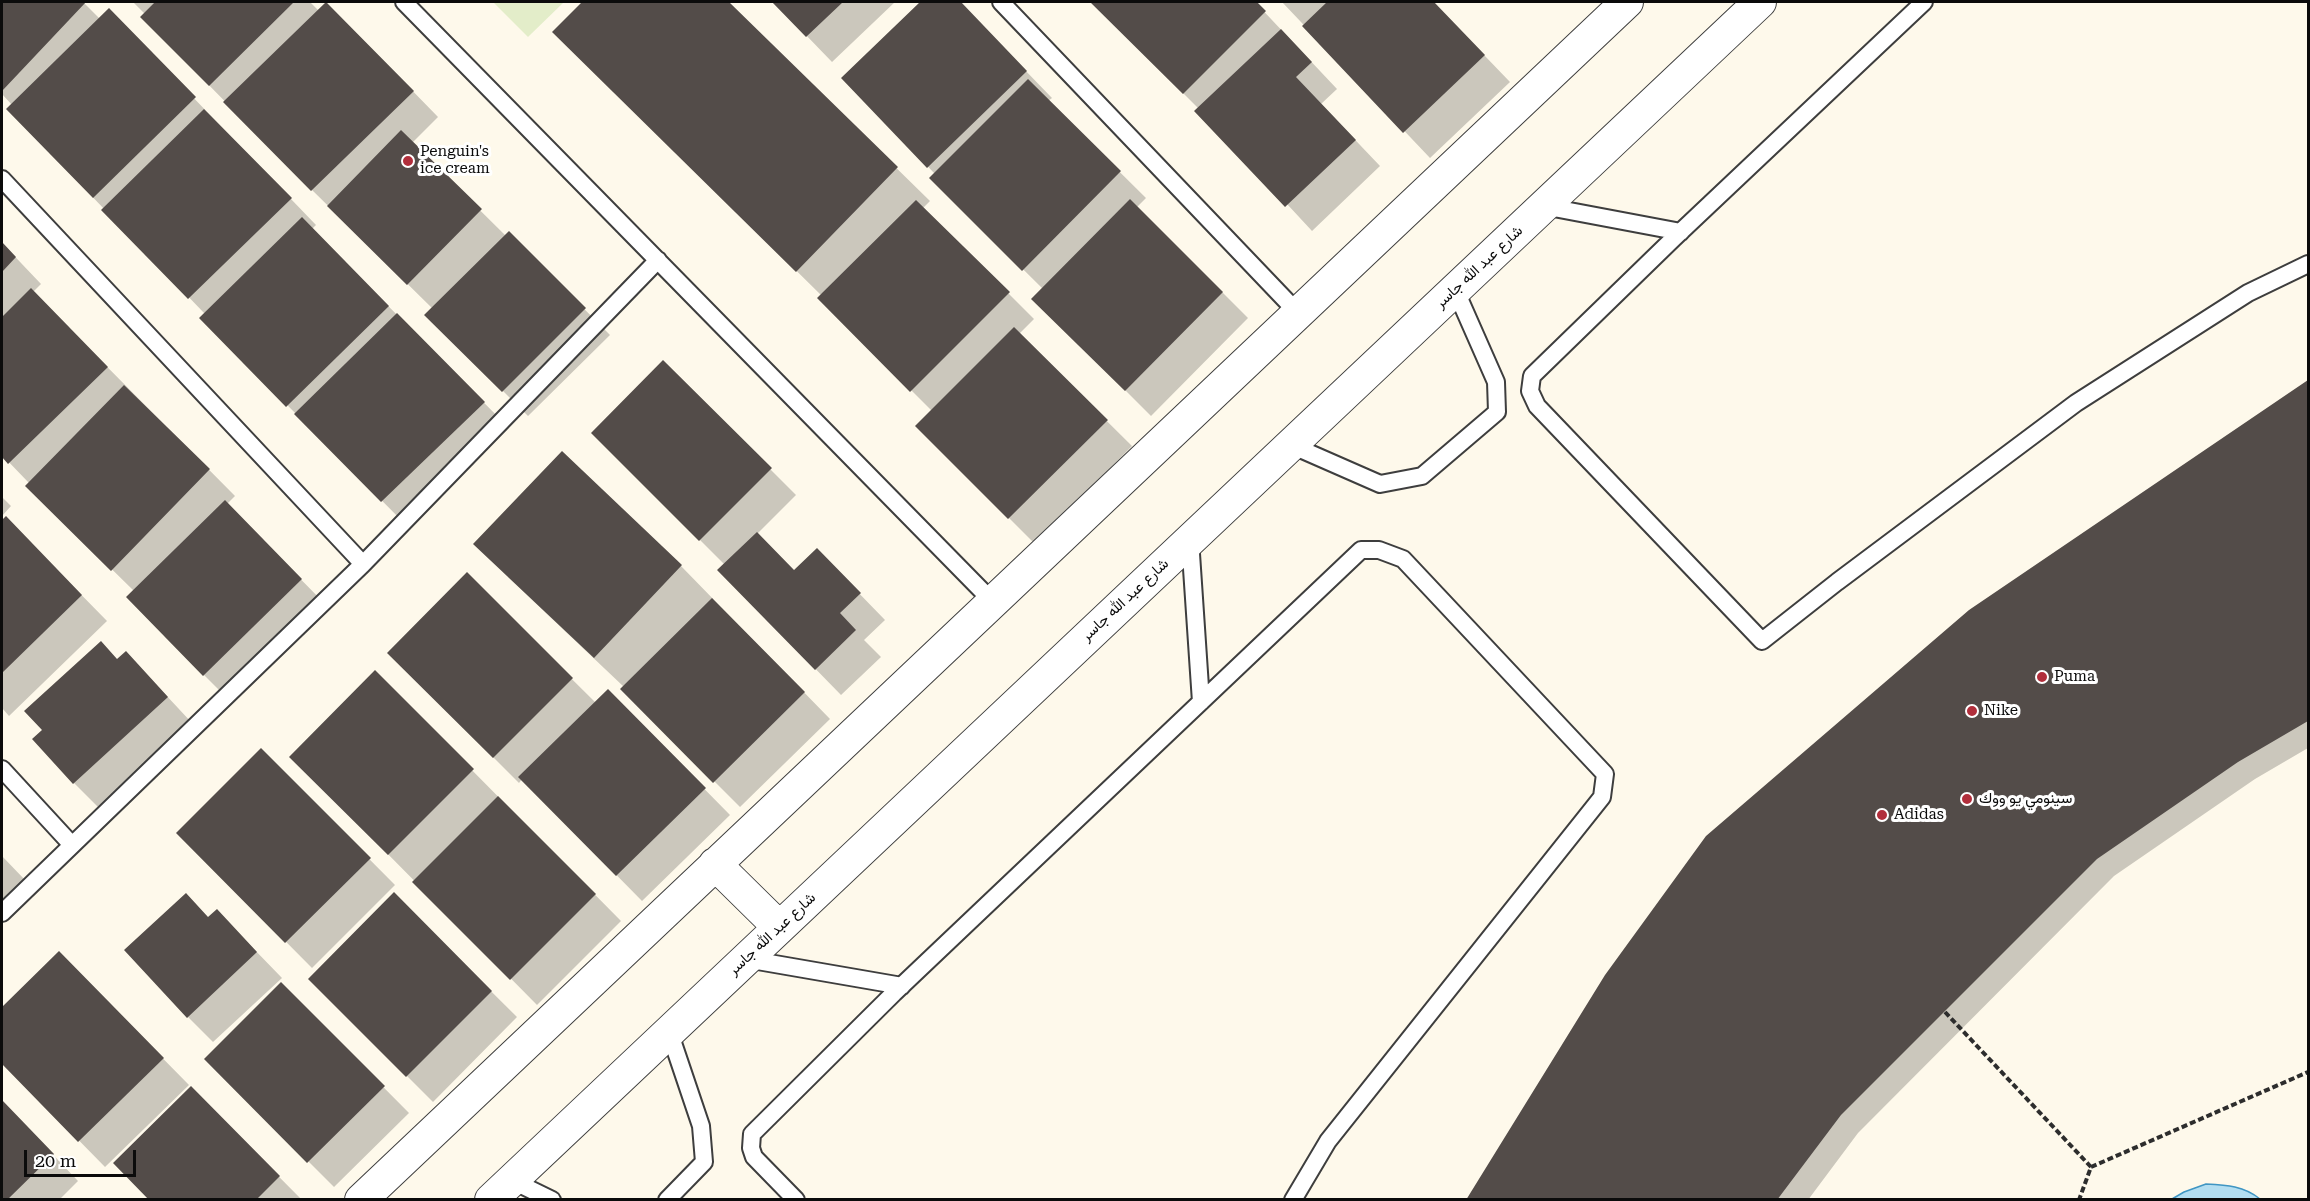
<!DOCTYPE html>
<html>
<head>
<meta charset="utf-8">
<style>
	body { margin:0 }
	#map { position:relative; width:2310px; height:1201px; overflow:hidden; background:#fef9eb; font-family:"Roboto Serif",serif }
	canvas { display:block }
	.frame { position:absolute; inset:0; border:3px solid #0b0b0b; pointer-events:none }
	.scale { position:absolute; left:24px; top:1150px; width:112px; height:27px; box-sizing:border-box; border:3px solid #0b0b0b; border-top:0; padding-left:8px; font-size:18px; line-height:21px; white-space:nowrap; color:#0b0b0b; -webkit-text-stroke:4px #fff; paint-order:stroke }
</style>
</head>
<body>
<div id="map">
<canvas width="2310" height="1201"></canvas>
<div class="frame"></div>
<div class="scale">20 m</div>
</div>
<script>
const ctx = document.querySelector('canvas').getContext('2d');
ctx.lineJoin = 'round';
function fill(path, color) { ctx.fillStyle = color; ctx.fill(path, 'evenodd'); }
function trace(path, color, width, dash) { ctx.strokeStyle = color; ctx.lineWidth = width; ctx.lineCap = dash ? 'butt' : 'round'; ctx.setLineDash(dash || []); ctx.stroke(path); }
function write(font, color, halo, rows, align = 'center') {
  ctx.font = font + ' "Roboto Serif",Vazirmatn,serif'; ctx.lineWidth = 6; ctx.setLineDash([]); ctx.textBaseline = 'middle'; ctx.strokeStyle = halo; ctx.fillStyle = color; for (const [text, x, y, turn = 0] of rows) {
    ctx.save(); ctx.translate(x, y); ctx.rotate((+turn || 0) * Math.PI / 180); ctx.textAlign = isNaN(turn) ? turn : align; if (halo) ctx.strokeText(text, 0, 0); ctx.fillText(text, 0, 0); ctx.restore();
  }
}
fill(new Path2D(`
	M493,2h71l-36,35z`), '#e3edc9');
const water = new Path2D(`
	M2206,1184c21,1 38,2 54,15h-88l12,-7z`);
fill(water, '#b3def1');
trace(water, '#4096c3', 1.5);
fill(new Path2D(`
	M2,2h81l17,17 9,-9 207,215 -4,4 197,199 -101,99 -207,-209 4,-4 -197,-205 4,-4 -10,-11z
	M133,2h177l9,9 8,-8 111,114 -26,26 94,93 3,-3 101,102 -82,81 -101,-101 6,-6 -121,-119 -170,-173 3,-3z
	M584,2h143l203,199 -7,7 111,111 -15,15 113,112 -97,98 -118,-118 15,-15 -113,-113 3,-2 -268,-264z
	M774,2h121l-63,60z
	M922,2h37l93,96 -4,3 98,97 -9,9 111,111 -97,98 -117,-117 9,-10 -112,-111 4,-4 -92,-96z
	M1092,2h163l82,87 -16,15 59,62 -68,65 -113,-122z
	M1282,2h151l77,80 -80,76z
	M2,243l39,41 -8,8 202,204 -8,8 99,101 -97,95 -25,-25 -70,-84 -107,-105 2,-3 -27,-28z
	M663,362l133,133 -39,39 37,38 23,-22 68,70 -21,20 17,17 -40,38 -122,-125 6,-5 -132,-132z
	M2308,382v366l-53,31 -141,97 -256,257 -50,67h-341l503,-589z
	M2,497l9,9 -9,10z
	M6,518l101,103 -98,95 -7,-8v-186z
	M681,566l149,153 -90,88 -118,-118 2,-2 -116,-110z
	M467,575l129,128 12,-12 122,124 -88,86 -120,-122 -3,4 -130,-130z
	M118,660l33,19 41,44 -93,85 -25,-25 -30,-53z
	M375,672l246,249 -84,84 -245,-248z
	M261,750l134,135 -83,83 -134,-135z
	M2,856l23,24 -23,23z
	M394,895l123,122 -84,85 -123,-123z
	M217,911l65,67 -69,64 -25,-25z
	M59,953l130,132 -84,82 -103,-105v-53z
	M281,984l128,129 -75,74 -128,-128z
	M191,1088l111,112h-151z
	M2,1101l76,80 -19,19h-57z`), '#0003');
fill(new Path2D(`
	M2,2h84l-84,89z
	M155,2h139l-85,84 -69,-69z
	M326,2l88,89 -103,100 -88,-89z
	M582,2h147l169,165 -102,105 -244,-240z
	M772,2h71l-37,35z
	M920,2h41l66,69 -100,97 -86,-90z
	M1090,2h167l9,9 -83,83z
	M1327,2h107l51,53 -82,78 -101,-107z
	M109,8l87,89 -103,101 -87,-89z
	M1281,29l31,33 -16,15 60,63 -71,67 -91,-96z
	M1028,79l93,92 -99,100 -93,-93z
	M204,109l88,89 -104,101 -87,-89z
	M401,130l81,79 -75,76 -80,-79z
	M1130,199l93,93 -98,99 -94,-92z
	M916,200l94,92 -100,100 -93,-94z
	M302,217l87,89 -103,101 -87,-89z
	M509,231l77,77 -84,84 -78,-77z
	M2,242l14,15 -14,15z
	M31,288l77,79 -100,97 -6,-7v-140z
	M397,313l88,89 -104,100 -87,-88z
	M1014,327l94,93 -100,99 -93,-93z
	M663,360l109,108 -73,73 -108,-108z
	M2308,380v341l-70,41 -141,97 -256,256 -64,85h-311l139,-225 101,-139 263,-226z
	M124,385l86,84 -99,102 -86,-85z
	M562,451l120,114 -88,93 -121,-114z
	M225,500l77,79 -99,97 -77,-79z
	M6,516l76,79 -80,78v-153z
	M757,532l37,38 23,-22 44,45 -21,20 16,17 -41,40 -98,-100z
	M467,572l106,106 -80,80 -106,-105z
	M712,598l93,94 -92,91 -93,-94z
	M101,641l16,18 9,-8 42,46 -95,87 -41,-45 10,-9 -18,-19z
	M375,670l99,99 -86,86 -99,-98z
	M608,689l98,99 -90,88 -98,-99z
	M261,748l110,110 -86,85 -109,-110z
	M498,796l98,98 -86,86 -98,-98z
	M394,892l98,99 -86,86 -98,-98z
	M186,893l22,24 9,-8 40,43 -70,66 -63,-68z
	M59,951l105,107 -86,84 -76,-78v-57z
	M281,982l104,104 -78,77 -103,-104z
	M191,1086l89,90 -24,24h-107l-36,-37z
	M2,1100l52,54 -47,46h-5z`), '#534c49');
const service = new Path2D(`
	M404,2l589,600
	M1001,2l297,311
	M1924,2l-250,236 -142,138 -2,15 7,15 225,235 75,-59 239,-179 172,-110 60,-29
	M2,179l361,385
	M1543,206l138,26
	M1291,445l89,39 42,-8 75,-64 -1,-30 -41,-93
	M1190,539l11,163
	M2,769l70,76
	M2,913l361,-349 295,-304
	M746,959l156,27
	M511,1180l41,20
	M667,1200l37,-38 -3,-36 -32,-95
	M796,1200l-42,-43 -3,-9 1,-14 142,-141 467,-443h18l24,9 202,215 -3,23 -274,344 -35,59`);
const minor = new Path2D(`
	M715,864l64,63
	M361,1200l1266,-1198
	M491,1200l1269,-1198`);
trace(service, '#3e3e3e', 20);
trace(minor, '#3e3e3e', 34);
trace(new Path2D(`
	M1945,1012l146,155 -12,33
	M2091,1167l217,-95`), '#2d2d2d', 4, [6, 3]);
trace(service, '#fff', 16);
trace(minor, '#fff', 32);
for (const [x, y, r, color] of [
	[408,161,6,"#b12e3b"],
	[2042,677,6,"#b12e3b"],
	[1972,711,6,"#b12e3b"],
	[1967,799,6,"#b12e3b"],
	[1882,815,6,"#b12e3b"]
]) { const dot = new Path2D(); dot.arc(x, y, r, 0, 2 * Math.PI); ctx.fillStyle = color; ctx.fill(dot); trace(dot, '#fff', 2); }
write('15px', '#0b0b0b', '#fff', [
	["Penguin's",420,152],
	["ice cream",420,169],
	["Puma",2054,677],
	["Nike",1984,711],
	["سينومي يو ووك",1979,799],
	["Adidas",1894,815]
], 'left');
write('15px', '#0b0b0b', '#fff', [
	["شارع عبد الله جاسر",1479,267,-43],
	["شارع عبد الله جاسر",1125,600,-43],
	["شارع عبد الله جاسر",772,934,-43]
]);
</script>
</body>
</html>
